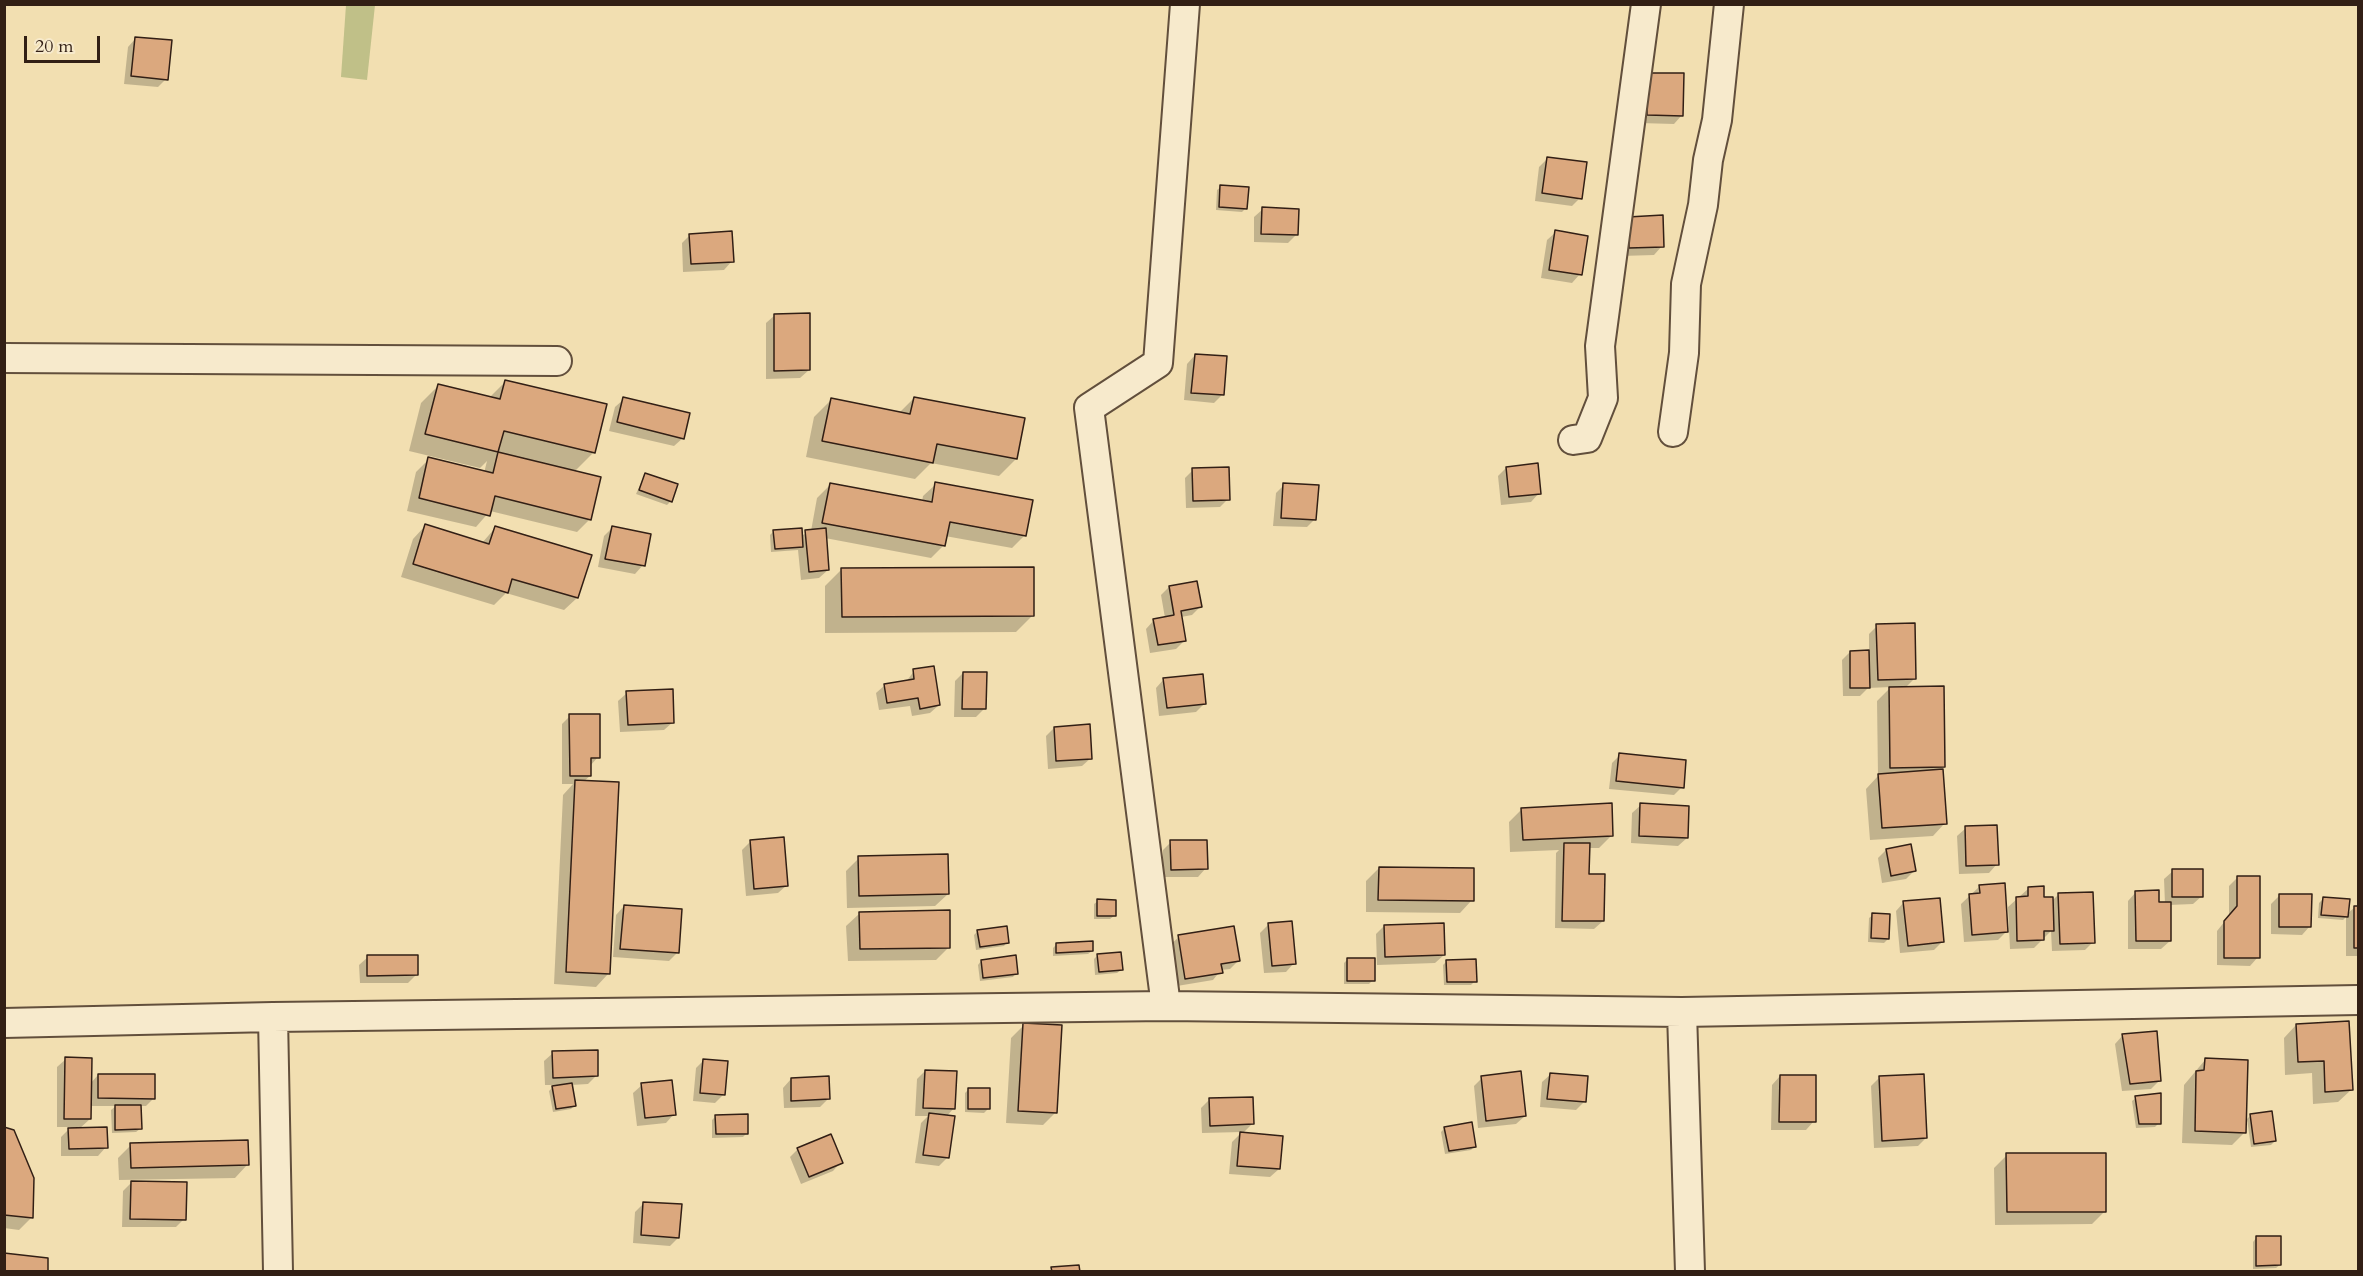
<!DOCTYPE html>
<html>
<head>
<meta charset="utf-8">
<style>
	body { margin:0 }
	#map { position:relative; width:2363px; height:1276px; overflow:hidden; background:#f2dfb1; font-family:Cardo,serif }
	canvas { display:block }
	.frame { position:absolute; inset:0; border:6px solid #321f15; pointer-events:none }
	.scale { position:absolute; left:24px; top:36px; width:76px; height:27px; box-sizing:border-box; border:3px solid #321f15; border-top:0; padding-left:8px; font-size:18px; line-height:21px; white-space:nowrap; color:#321f15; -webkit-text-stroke:4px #f7eacc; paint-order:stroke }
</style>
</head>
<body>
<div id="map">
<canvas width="2363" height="1276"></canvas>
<div class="frame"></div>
<div class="scale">20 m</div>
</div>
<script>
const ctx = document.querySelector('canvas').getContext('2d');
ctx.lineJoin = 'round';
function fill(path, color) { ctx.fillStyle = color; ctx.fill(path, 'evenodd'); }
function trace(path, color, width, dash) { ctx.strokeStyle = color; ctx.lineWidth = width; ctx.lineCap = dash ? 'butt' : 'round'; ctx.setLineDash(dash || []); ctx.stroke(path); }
fill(new Path2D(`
	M346,5h29l-8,75 -26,-3z`), '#c0c088');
fill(new Path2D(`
	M136,38l30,41 -8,8 -34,-3 4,-37z
	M1640,83l42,32 -8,9 -35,-1z
	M1548,158l32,40 -8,8 -37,-5 4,-34z
	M1221,187l25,21 -4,4 -26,-2 1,-20z
	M1263,209l33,26 -8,8 -34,-1v-25z
	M1620,227l42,19 -8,9 -33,1z
	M1556,232l24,42 -8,9 -31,-5 6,-38z
	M690,235l42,26 -8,9 -41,2 -1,-29z
	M775,315l34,55 -9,8 -34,1v-56z
	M1195,355l27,40 -8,8 -30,-3 3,-36z
	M505,382l89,70 -20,20 16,47 -13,13 -87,-21 -14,16 -69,-16 9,-39 13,-13 55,14 3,-12 -7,7 -71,-17 12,-48 17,-17 51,12z
	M914,398l102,61 -17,17 -68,-13 -16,16 -109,-22 8,-40 17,-17 68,13z
	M624,399l59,39 -9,8 -65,-15 6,-24z
	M1506,468l33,25 -8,9 -30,3 -3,-29z
	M1193,470l35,29 -8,8 -34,1 -1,-30z
	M645,474l26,27 -4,4 -31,-11z
	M936,484l89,51 -13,13 -67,-12 -1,9 -13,13 -106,-20 3,32 -9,8 -18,2 -3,-30 -27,2 -1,-17 4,-4 27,5 10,-5 6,-33 13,-13 92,17 1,-6z
	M1284,485l31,34 -8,8 -34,-1 3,-33z
	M425,526l57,17 13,-15 95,28 -13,42 -13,12 -58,-17 -12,12 -93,-28 12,-38z
	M612,528l31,37 -8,9 -37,-7 6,-31z
	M842,569l191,46 -17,17 -191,1v-47z
	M1169,587l31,20 -8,8 -11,2 4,23 -9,9 -26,4 -4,-24 8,-9 11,-2 -4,-23z
	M1877,626l38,52 -10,10 39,78 -5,5 6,52 -12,13 -63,4 -4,-51 12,-13 -1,-75 14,-14 -23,1 -8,8h-17l-1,-36 8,-8h19v-18z
	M914,671l25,34 -9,8 -18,3 -2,-10 -31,4 -3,-17 9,-8 21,-3z
	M963,673l21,36 -8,8h-22l1,-36z
	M1164,679l40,25 -8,8 -37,4 -3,-28z
	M627,693l46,29 -9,8 -44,2 -2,-31z
	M570,716l28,41 -8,9v10l-7,6 25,192 -12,13 -42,-3 9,-189 10,-11h-11v-60z
	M1054,728l37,30 -9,8 -34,3 -2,-33z
	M1620,755l62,32 -8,8 -65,-6 3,-26z
	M1641,805l46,33 -9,8 -47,-3 1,-30z
	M1522,809l90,26 -13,13h-11v27l15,46 -9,8 -39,-1 1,-75 3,-3 -49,2 -1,-30z
	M1966,828l31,36 -8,9 -30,1 -2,-38z
	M750,842l37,43 -9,8 -32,3 -4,-46z
	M1171,842l35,26 -8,9h-35v-27z
	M1886,850l29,20 -9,9 -24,4 -4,-25z
	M859,858l89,36 -13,12 -88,2 -1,-37z
	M1379,868l93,32 -12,13 -94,-1v-31z
	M2173,871l29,25 -9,8 -24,1 1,36 -9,8h-33v-48l8,-9 21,12h8l-1,-25z
	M2237,878l21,79 -8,9 -33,-1v-34l12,-15v-30z
	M1980,886l26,46 -8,8 -34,2 -3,-38z
	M2029,888l22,14 8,-8 34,48 -8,8 -33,1 -1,-20 -17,17 -24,1 -2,-42z
	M2279,896l31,30 -8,9 -31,-1v-30z
	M2323,899l24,15 8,-7h3v49h-12v-39l-3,3 -25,-2 1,-15z
	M1098,901l16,15 -4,3h-16v-15z
	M1904,902l38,40 -8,8 -34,3 -4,-42z
	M624,906l53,47 -8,8 -56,-4 3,-42z
	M859,914l90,33 -13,13 -88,1 -2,-35z
	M1873,915l15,24 -4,4 -16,-1 1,-24z
	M1268,925l26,38 -8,9 -22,1 -4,-40z
	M1384,926l60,29 -9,8 -58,2 -1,-31z
	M978,931l29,11 -3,4 -28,4 -2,-15z
	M1179,937l60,23 -9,9 -9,1 -8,10 -36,6 -7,-41z
	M1057,944l35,7 -4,3 -35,2v-8z
	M1098,955l23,15 -4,3 -22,2 -1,-16z
	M368,957l48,18 -8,8h-48l-1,-18z
	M1348,959l25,21 -4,4h-25v-21z
	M981,961l35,12 -3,4 -33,4 -2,-16z
	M1447,961l28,20 -4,4h-27l-1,-20z
	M1024,1025l32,87 -13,13 -37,-2 5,-85z
	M2296,1025l55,65 -13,12 -25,2 -1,-31 -27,2 -1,-37z
	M2123,1035l36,46 -8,8 -29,2 -7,-47z
	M553,1053l43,23 -8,8 -17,1 3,21 -3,3 -18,3 -4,-21 6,-6h-10l-1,-24z
	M66,1059l24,25 8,-9 56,23 -8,8h-6v23l-4,3 -24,1 -1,-23 5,-4h-26v13l-11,10 27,18 -8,9h-37v-19l10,-10h-14v-60z
	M704,1060l19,35 -8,8 -22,-2 3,-33z
	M2205,1060l40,72 -13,13 -50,-2 2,-58z
	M925,1071l29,37 -8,9 1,41 -8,8 -24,-3 6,-40 7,-7h-13l2,-37z
	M1551,1074l33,28 -8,8 -36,-3 2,-25z
	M1780,1076l34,45 -8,9h-35l1,-45z
	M1482,1078l43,38 -9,8 -38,4 -4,-42z
	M1879,1078l47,60 -8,8 -44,2 -3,-62z
	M791,1079l38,19 -9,9 -36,1 -1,-20z
	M642,1085l32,29 -8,9 -29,3 -4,-33z
	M969,1089l19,20 -4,4 -19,-1v-19z
	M2136,1098l23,25 -4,4 -19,1 -4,-27z
	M1209,1100l43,24 -10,10 37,35 -9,8 -41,-3 3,-32 10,-10 -40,1 -1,-25z
	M2251,1115l24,26 -4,4 -20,2 -4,-28z
	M716,1116l31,17 -4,4 -31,1v-18z
	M4,1128l28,89 -13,13 -15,-2z
	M1445,1128l30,18 -4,4 -26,4 -4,-22z
	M131,1145l116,20 -12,13 -116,2 -1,-22z
	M798,1149l43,13 -8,9 -32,13 -11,-27z
	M2007,1155l98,56 -13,13 -97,1 -1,-57z
	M131,1183l53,36 -8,8h-54l1,-36z
	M644,1203l34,35 -8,8 -37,-3 2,-31z
	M2256,1238l24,27 -4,3 -23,1v-27z`), '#0003');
const building = new Path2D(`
	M135,37l37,3 -4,40 -37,-4z
	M1647,73h37l-1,43 -36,-1z
	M1547,157l40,5 -5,37 -40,-6z
	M1220,185l29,2 -2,22 -28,-2z
	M1262,207l37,2 -1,26 -37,-1z
	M1663,215l1,32 -35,1 -1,-31z
	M1555,230l33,6 -6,39 -33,-5z
	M732,231l2,31 -43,2 -2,-30z
	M810,313v57l-36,1v-57z
	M1195,354l32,2 -3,39 -33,-2z
	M505,380l102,24 -12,49 -91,-22 -6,21 -73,-18 13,-50 62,15z
	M623,397l67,16 -6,26 -67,-17z
	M914,397l111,21 -8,41 -80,-15 -4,19 -111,-22 9,-43 79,16z
	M498,452l103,25 -10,43 -96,-24 -5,20 -71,-18 9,-41 65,16z
	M1538,463l3,31 -32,3 -3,-30z
	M1229,467l1,33 -37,1 -1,-33z
	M645,473l33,11 -6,18 -33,-12z
	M935,482l98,18 -7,36 -76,-14 -5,24 -123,-23 8,-40 102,19z
	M1283,483l36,2 -3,35 -35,-2z
	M425,524l64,20 6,-18 97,29 -14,43 -66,-19 -4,14 -95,-29z
	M612,526l39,8 -6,32 -40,-7z
	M802,528l1,19 -28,2 -2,-19z
	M826,528l3,42 -20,2 -4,-42z
	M1034,567v49l-192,1 -1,-49z
	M1197,581l5,26 -21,4 5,30 -28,4 -5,-26 21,-4 -5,-29z
	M1915,623l1,56 -38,1 -2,-56z
	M1869,650l1,38h-20v-37z
	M934,666l6,39 -20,4 -2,-11 -31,5 -3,-19 30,-5 -1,-10z
	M963,672h24l-1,37h-24z
	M1203,674l3,30 -39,4 -4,-30z
	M1944,686l1,81 -55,1 -1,-81z
	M673,689l1,34 -46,2 -2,-34z
	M569,714h31v44h-9v18h-21z
	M1090,724l2,35 -36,2 -2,-34z
	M1619,753l67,7 -2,28 -68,-7z
	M1943,769l4,55 -65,4 -4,-54z
	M575,780l44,2 -9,192 -44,-2z
	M1612,803l1,33 -90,4 -2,-32z
	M1640,803l49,3 -1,32 -49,-2z
	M1997,825l2,40 -33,1 -1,-40z
	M784,837l4,49 -34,3 -4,-49z
	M1170,840h37l1,29 -37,1z
	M1564,843h26l-1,31h16l-1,47h-42z
	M1911,844l5,27 -25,5 -5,-27z
	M948,854l1,40 -90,2 -1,-40z
	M1379,867l95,1v33l-96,-1z
	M2172,869h31v28h-31z
	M2237,876h23v82h-36v-37l13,-15z
	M2005,883l3,49 -36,3 -3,-41 11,-1 -1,-8z
	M2044,886v11h9l1,34h-10v9l-27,1 -1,-44 12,-1v-9z
	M2159,890v12h12v39h-35l-1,-50z
	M2093,892l2,51 -35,1 -2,-51z
	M2279,894h33l-1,33h-32z
	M2323,897l27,2 -2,18 -27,-2z
	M1940,898l4,44 -36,4 -5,-45z
	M1097,899l19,1v16h-19z
	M624,905l58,4 -3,44 -59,-4z
	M2354,906h4v42h-4z
	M950,910v38l-90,1 -1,-37z
	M1872,913l18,1 -1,25 -18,-1z
	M1292,921l4,43 -24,2 -4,-43z
	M1444,923l1,32 -60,2 -1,-32z
	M1007,926l2,17 -29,4 -3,-17z
	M1234,926l6,35 -19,3 2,9 -38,6 -7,-44z
	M1093,941v10l-37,2v-10z
	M1121,952l2,18 -24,2 -2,-18z
	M367,955h51v20l-51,1z
	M1016,955l2,19 -35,4 -2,-18z
	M1347,958h28v23h-28z
	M1476,959l1,23h-30l-1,-22z
	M2349,1021l4,69 -28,2 -1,-31 -26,1 -2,-38z
	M1023,1023l39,2 -5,88 -39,-2z
	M2157,1031l4,50 -31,3 -8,-50z
	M598,1050v26l-45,2 -1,-27z
	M65,1057l27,1 -1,61h-27z
	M2205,1058l43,2 -2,73 -51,-2 1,-60 8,-1z
	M703,1059l25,2 -3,34 -25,-2z
	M925,1070l32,1 -2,38 -32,-1z
	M1521,1071l5,45 -40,5 -5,-45z
	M1550,1073l38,3 -2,26 -39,-3z
	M98,1074h57v25l-57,-1z
	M1924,1074l3,64 -45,3 -3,-65z
	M1780,1075h36v47h-37z
	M829,1076l1,23 -39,2v-23z
	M672,1080l4,35 -31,3 -4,-35z
	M572,1083l4,23 -20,3 -4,-23z
	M968,1088h22v21h-22z
	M2161,1093v31h-22l-4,-28z
	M1253,1097l1,27 -44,2 -1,-28z
	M115,1105h26l1,24 -27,1z
	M2272,1111l4,30 -22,3 -4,-30z
	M929,1113l26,3 -6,42 -26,-3z
	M748,1114v20h-32l-1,-19z
	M1472,1122l4,25 -27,4 -5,-24z
	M4,1127l10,3 20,48 -1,40 -29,-3z
	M107,1127l1,21 -39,1 -1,-21z
	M1240,1132l43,4 -3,33 -43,-3z
	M831,1134l12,29 -34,14 -12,-29z
	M248,1140l1,25 -118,3 -1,-25z
	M2006,1153h100v59h-99z
	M131,1181l56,1 -1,38 -56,-1z
	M643,1202l39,2 -3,34 -38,-3z
	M2256,1236h25v29l-25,1z
	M4,1253l44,5v14h-44z
	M1079,1265l1,7h-28l-1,-5z`);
fill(building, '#dba87e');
trace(building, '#321f15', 1.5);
const minor = new Path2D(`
	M4,358l553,3
	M1673,432l11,-79 2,-69 17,-79 5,-45 9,-40 12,-116
	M1573,440l14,-2 16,-40 -3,-52 46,-342
	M1166,1006l-77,-598 69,-45 27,-359
	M1682,1012l8,260
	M273,1017l5,255
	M4,1023l269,-6 893,-11 516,6 676,-12`);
trace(minor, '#624f3c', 32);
trace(minor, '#f7eacc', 28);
</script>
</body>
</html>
